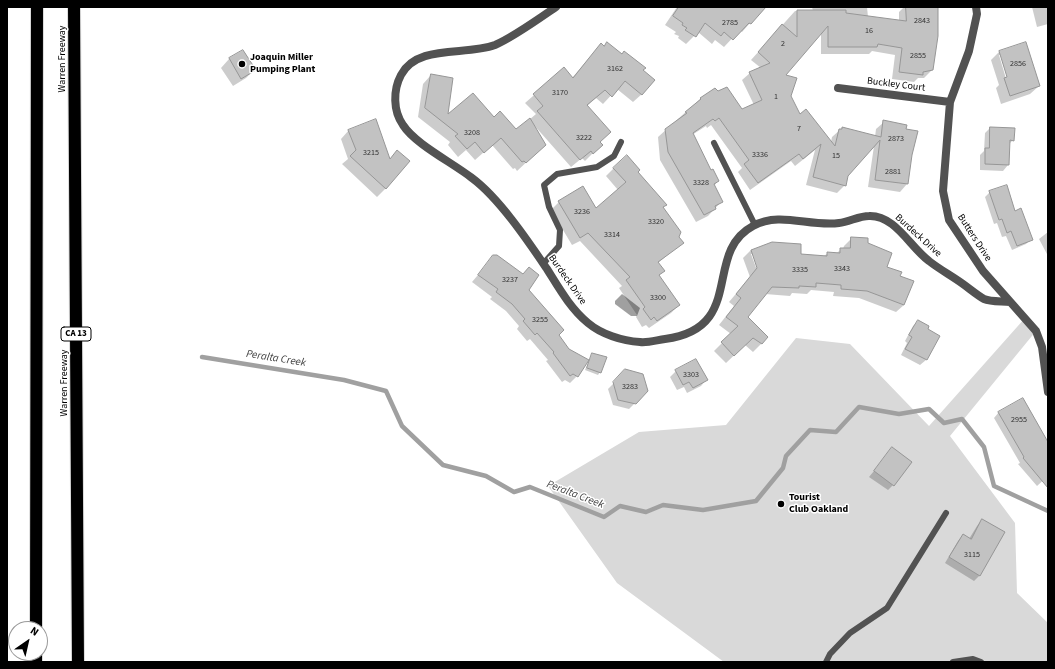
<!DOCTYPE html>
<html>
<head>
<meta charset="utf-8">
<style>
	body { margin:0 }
	#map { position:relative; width:1055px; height:669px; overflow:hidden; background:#fff; font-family:"Source Sans 3",sans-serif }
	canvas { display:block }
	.frame { position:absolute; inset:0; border:8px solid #000; pointer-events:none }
	.north { position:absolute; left:8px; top:621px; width:40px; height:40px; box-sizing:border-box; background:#fff; border:1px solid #999; border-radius:50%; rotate:34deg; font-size:11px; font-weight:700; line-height:16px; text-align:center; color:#000 }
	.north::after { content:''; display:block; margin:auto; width:14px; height:18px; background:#000; clip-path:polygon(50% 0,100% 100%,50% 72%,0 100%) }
</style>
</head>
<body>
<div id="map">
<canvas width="1055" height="669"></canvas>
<div class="frame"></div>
<div class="north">N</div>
</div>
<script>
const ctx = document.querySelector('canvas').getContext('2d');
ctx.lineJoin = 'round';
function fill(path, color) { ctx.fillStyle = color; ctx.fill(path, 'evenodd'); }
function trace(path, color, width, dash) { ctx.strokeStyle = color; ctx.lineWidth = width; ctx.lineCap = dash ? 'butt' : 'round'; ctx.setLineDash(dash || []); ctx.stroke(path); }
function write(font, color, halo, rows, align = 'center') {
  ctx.font = font + ' "Source Sans 3",sans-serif'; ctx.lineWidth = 3; ctx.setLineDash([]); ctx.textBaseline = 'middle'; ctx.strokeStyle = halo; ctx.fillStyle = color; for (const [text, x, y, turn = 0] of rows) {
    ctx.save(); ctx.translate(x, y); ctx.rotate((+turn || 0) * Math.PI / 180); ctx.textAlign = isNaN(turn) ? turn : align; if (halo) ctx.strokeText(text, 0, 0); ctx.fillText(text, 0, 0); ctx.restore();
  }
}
fill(new Path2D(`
	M1025,318l11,13 -86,105 65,87 2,70 31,30v39h-324l-107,-79 -69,-97 91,-54 87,-7 70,-87 54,6 79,82z`), '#d9d9d9');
fill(new Path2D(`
	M622,294l18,14 -3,8h-6l-16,-12v-3z`), '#a0a0a0');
fill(new Path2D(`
	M677,7h87l-22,25 -2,-2 -16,17 -9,-7 -3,4 -14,-12 -12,12 -8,-6 1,-2 -5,-2 2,-2 -11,-7z
	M812,7h55l1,10 31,4v-9l5,-5h33l-5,63 -8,8h-6l-4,4 -22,-3 3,-24 -23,-4 -3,3h-48v-21l-37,42 6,21 9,19 32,27 1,-5 10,-9 33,9 1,-8 8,-7 27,33 -4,29 -7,8 -32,-5 6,-41 -27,30 -2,9 -8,8 -31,-8 9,-35 -20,16 -4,-5 -41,29 -12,-18 4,-4 -31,-43 -4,3 -1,-2 -14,9 19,36 7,10 -4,5 8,15 -14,15 -12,6 -36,-62 -2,-23 42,-38 15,-10 26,22 13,-6 -12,-25 8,-7 11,-5 -10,-8 44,-49h18z
	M1032,7h16v17l-11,3z
	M1025,43l14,43 -9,8 -29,10 -5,-16 3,-3 -8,-25 8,-8zM999,55h2l8,27h-2z
	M601,44l41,27v23l-9,8 -16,-13 -14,15 -7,-6 -9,8 12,36 -6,11 -8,8 -3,-3 -11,9 -38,-43 12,21 -28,26 -2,-3 -2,1 -21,-24 -17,15 -9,-10 -8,7 -10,-12 2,-3 -32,-25 5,-33 8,-9 15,42 48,1 22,13 20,-17 -11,-11 39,-34 8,9z
	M243,51l11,19 -8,8 -13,8 -12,-18 8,-9z
	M990,128l23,12 -4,4 -1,21 -5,6 -23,-1v-15l4,-4 1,-18z
	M349,130l40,30 8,-8 -11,36 -9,9 -35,-33 6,-5 -7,-20z
	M614,168l22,4 27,35 19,36 -24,20 6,8 -6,5 21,29 -8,8 -22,15 -3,-3 -4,2 -6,-10 1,-2 -18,-27 3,-2 -42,-45 -8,4 -21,-35 8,-8 37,7 22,-19 -12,-14z
	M990,192l25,20 16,27 -5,5 -14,6 -6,-14 -4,1 -5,-14 -3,1 -9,-27z
	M1048,232v24l-9,-17z
	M852,238l14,6 20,23 13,9 5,29 -8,7 -37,-14 -26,-2 1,-4 -23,-2 -4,4 -15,-1 -2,3 -25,-2 -18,23 20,20 -6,7 -8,8 -8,-7 -19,18 -12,-12 17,-17 -12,-9 15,-19 -5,-4 21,-25 -7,-19 8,-8 73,6 4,-3 8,1 5,-5h2l1,-3zM751,254h2l7,18 -2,1z
	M494,256l34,34 30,45 19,41 -7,7 -5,-3 -3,2 -16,-21 2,-1 -18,-21 -3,2 -10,-12 2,-3 -13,-15 -16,-12 2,-2 -20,-15z
	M918,321l8,8 13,7 -13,24 -6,5 -19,-10 6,-12 -2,-2 8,-15z
	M592,354l8,18 -2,3 -13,-5z
	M696,360l10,20 -5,6 -14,7 -3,-6 -7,3 -7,-13 6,-6z
	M626,371l9,32 -6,6 -16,-4 -5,-16z
	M999,412l48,30 1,-2v36l-11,10 -19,-22 2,-1 -26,-45z
	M892,449l1,36 -5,5 -19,-13z
	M982,520l-2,55 -6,6 -29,-18 13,-22 5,-6 6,4 8,-13z`), '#0003');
trace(new Path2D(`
	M202,357l142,23 42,11 16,35 41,39 43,11 28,16 16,-5 74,30 16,-11 26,6 17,-7 40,5 53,-9 27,-33 3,-12 24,-26 26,2 23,-25 40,7 30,-5 15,14 18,-4 22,28 10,39 54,25`), '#a0a0a0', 4.5);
const building = new Path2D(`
	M679,7h87l-15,17 -2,-1 -16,17 -9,-8 -3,4 -16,-13 -9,14 -11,-7 2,-2 -5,-3 1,-2 -10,-7z
	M906,7h32v29l-5,34 -10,2v3l-24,-3 3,-24 -24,-4 -1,3h-49v-21l-42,49 11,3 -6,18 9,18 6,-5 29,37 4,-17h3v-2l39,10 2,-17 24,5 -1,4 12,2 -6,24 -4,29 -33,-4 5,-40 -32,36 -2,10 -33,-9 8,-33 -18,15 -4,-5 -41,29 -14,-19 5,-4 -30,-42 -4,3 -2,-2 -20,14 18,37 2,-1 6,12 -5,3 9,18 -8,4 1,3 -12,6 -36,-63 -3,-23 22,-16 -2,-1 16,-13 -1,-1 15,-10 3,3 9,-4 15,22 20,-9 -13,-28 21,-9 -12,-11 24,-28 15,13v-27h49v3l60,8z
	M607,42l15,12 2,-3 22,17 -3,2 12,10 -13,15 -17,-14 -13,16 -7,-7 -18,15 24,27 -11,10 3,3 -10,9 -2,-3 -11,9 -43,-49 6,-5 -10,-12 31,-27 9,11 28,-35 3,3z
	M1026,42l14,44 -30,10 -6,-18 3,-1 -8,-26z
	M243,50l13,20 -15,9 -12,-21z
	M431,74l22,4 -5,36 25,-21 21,24 6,-6 16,18 14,-11 16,27 -20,18 -2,-2 -2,1 -21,-24 -17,15 -9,-11 -8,7 -12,-13 3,-2 -33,-26z
	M376,119l14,40 7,-9 13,11 -24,28 -36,-33 6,-6 -8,-20z
	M990,127l25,1 -1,13 -4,-1 -1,25 -24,-1v-16h4z
	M627,155l13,15 -2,2 29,33 -4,2 18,25 -2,5 5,6 -26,19 7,9 -6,4 21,30 -23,16 -3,-4 -3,3 -8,-11 2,-2 -19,-27 4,-3 -42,-44 -8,5 -22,-37 25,-15 13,22 30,-26 -13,-14z
	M1007,185l8,26 6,-3 12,32 -16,6 -6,-15 -4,2 -5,-14 -3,1 -10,-29z
	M851,237l17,1v5l24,10 -5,14 15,5 -2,4 14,5 -10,24 -37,-14 -26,-2v-4l-25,-2v4l-17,-1v2l-27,-1 -24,30 20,20 -6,7 -9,-6 -19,18 -13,-14 17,-16 -12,-9 15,-19 -5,-4 21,-26 -6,-18 21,-8 29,2v10l26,2v-4l13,1v-5h10z
	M493,255h4l26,19 6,-7 10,8 -10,15 35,40 -5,5 10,14 20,11 -11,17 -5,-3 -3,2 -17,-23 1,-1 -17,-19 -2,2 -12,-14 2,-2 -13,-15 -16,-12 2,-3 -20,-14z
	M918,320l11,6 -1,3 12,7 -13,24 -22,-11 7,-12 -3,-2z
	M592,353l15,4 -6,16 -14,-5z
	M696,359l12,21 -15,8 -4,-6 -6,3 -8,-15z
	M625,369l18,5 5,17 -12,13 -18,-4 -5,-18z
	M1023,398l25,44v46l-25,-30 1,-1 -26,-45z
	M892,447l20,15 -18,24 -20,-15z
	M982,519l23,13 -25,44 -31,-19 14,-23 8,5z`);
fill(building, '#c2c2c2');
trace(building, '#969696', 1);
const motorway = new Path2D(`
	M74,7l4,655
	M36,629l1,-622
	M36,662v-9`);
trace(motorway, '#dbdbdb', 14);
trace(new Path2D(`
	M714,143l41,82
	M543,264l16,-18 1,-16 -11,-23 -5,-22 13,-11 40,-7 17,-11 7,-14
	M826,662l4,-8 20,-21 37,-25 59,-95
	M953,662l20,-3 8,3`), '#525252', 6);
trace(new Path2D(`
	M556,7c-16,11 -44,31 -61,38 -30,11 -78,-1 -94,30 -8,15 -8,36 2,50 12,19 50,38 69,53 27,20 56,63 75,91 12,19 23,39 41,54 13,11 34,18 52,19 8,1 17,-2 25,-3 82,-11 37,-86 88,-113 27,-15 56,1 86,-3 10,-1 20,-7 30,-7 26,-1 41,31 60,45 10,8 23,15 34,23 7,5 14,11 21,15 7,3 18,2 26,3
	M976,7l1,7 -8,37 -19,51 -7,89 6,29 34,51 53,60 6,16 6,45
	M838,88l112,14`), '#525252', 8);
trace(motorway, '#000', 12);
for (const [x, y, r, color] of [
	[242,64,4,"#000"],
	[781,504,4,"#000"]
]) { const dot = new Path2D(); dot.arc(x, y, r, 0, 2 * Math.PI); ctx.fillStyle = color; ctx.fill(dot); trace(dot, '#fff', 1.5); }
write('8px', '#303030', null, [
	["2843",922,21],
	["2785",730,23],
	["16",869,31],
	["2",783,44],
	["2855",918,56],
	["2856",1018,64],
	["3162",615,69],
	["3170",560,93],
	["1",776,97],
	["7",799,129],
	["3208",472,133],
	["3222",584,138],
	["2873",896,139],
	["3215",371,153],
	["3336",760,155],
	["15",836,156],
	["2881",893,172],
	["3328",701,183],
	["3236",582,212],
	["3320",656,222],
	["3314",612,235],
	["3343",842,269],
	["3335",800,270],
	["3237",510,280],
	["3300",658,298],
	["3255",540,320],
	["3303",691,375],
	["3283",630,387],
	["2955",1019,420],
	["3115",972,555]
]);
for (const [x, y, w] of [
	[76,334,30]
]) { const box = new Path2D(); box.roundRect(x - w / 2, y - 7, w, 14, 3); ctx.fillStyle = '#fff'; ctx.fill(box); trace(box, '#000', 1); }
write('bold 9px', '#000', null, [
	["CA 13",76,334]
]);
write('bold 10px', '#000', '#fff', [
	["Joaquin Miller",250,58],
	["Pumping Plant",250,70],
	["Tourist",789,498],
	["Club Oakland",789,510]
], 'left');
write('10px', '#000', '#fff', [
	["Warren Freeway",63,59,-90],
	["Buckley Court",896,85,7],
	["Burdeck Drive",918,236,42],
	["Butters Drive",974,238,57],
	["Burdeck Drive",567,280,55],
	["Warren Freeway",65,383,-90]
]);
write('italic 11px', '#414141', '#fff', [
	["Peralta Creek",276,359,9],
	["Peralta Creek",575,495,21]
]);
</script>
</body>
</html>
